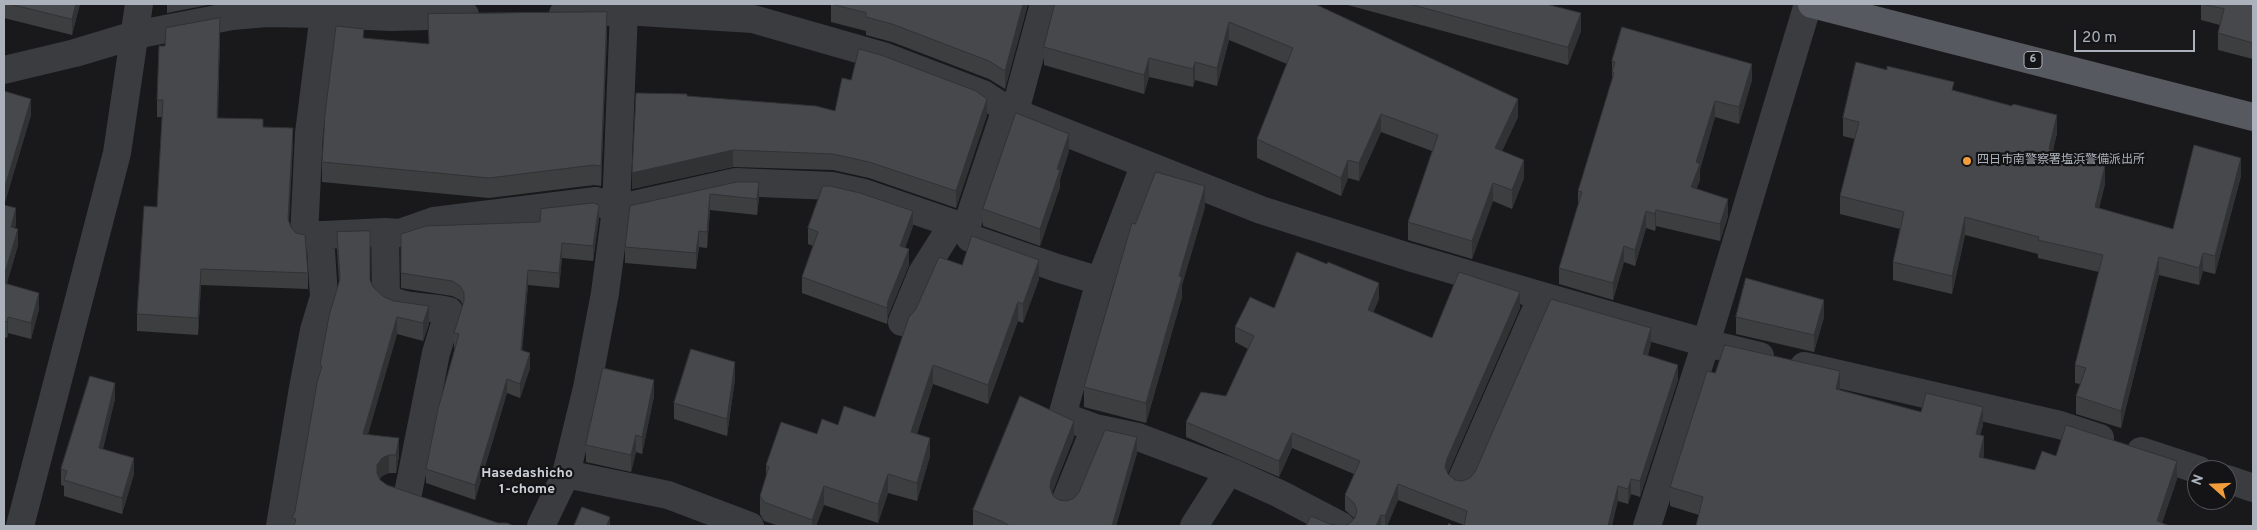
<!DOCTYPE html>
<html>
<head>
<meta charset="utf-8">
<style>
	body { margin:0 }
	#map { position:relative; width:2257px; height:530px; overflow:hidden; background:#19191b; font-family:Overpass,sans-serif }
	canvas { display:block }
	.frame { position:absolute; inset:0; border:5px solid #acb2bb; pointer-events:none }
	.north { position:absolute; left:2187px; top:460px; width:50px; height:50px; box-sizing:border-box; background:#141416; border:1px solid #515358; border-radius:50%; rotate:290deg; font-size:14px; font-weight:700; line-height:20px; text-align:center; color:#acb2bb }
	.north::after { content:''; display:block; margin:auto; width:18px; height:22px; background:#f19d3c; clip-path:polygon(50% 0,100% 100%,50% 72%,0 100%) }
	.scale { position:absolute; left:2074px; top:30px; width:121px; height:22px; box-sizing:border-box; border:2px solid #acb2bb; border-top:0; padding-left:6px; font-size:15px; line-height:18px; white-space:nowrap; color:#acb2bb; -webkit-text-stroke:4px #141416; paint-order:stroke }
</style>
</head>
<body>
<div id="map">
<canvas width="2257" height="530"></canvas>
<div class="frame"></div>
<div class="north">N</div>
<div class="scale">20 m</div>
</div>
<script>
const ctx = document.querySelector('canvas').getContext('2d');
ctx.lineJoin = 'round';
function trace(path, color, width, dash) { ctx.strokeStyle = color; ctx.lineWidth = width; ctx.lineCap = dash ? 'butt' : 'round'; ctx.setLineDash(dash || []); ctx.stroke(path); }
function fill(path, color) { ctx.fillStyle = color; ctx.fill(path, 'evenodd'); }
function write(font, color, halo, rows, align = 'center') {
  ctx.font = font + ' Overpass,"Noto Sans JP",sans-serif'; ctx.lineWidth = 4.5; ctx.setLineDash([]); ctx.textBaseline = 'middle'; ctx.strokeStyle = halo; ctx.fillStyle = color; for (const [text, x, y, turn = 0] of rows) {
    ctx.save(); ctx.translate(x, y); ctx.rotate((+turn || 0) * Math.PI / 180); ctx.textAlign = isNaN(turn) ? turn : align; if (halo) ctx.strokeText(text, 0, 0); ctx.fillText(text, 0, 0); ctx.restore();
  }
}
trace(new Path2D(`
	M1449,526l3,-8`), '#404347', 3, [2.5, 4]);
trace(new Path2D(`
	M324,14l-15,119 -5,103 81,-4 15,1 34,-12 162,-20 20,8 120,-27 96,4 32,7 102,35
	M563,14l61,-3 129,8 133,38 97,37 23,15 255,101 148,47 133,39 164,47 54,13
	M4,70l71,-17 60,-18 97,-19 35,-3 57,1 67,3 74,-2
	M1006,109l-40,119 4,10 87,30 43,13
	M1015,111l29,-107
	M1145,164l-45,117 -38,135 33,12 43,9 91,34 -35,55
	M385,232l1,65c15,12 44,9 63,14l-13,42 -28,140
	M902,322l20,-49 31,-49
	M1804,366l256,59 40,13
	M2141,451l58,19
	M1229,471l51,23 61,32
	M566,474l102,21 82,31
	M2227,479l26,9
	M1461,481l81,-185
	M1065,502l30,-74
	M20,526l97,-373 22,-149
	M280,526l23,-138 11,-58 10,-33 -4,-62
	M541,526l25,-52 21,-86 18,-95 11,-84 8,-198
	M1647,526l59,-183 102,-339`), '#3a3c40', 28);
trace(new Path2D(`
	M1812,4l441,113`), '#56595f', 28);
fill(new Path2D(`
	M4,4h76l-8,31 -68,-17z
	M167,4h46l-46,9z
	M831,4h197l-23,85 -16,-10 -97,-37 -26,-7v-4l-35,-9z
	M1315,4l203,113 -16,34 22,27 -12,31 -19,-8 -21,58 -64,-19v-18l24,-71 -51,-19 -22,49 -11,-3 -7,18 -84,-38v-19l30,-75 -58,-24 -12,46 -22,-6 -2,7 -44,-10 -5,17 -100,-29v-18z
	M1344,4h202l35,27 -13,34z
	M2201,4h52v55l-35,-9v-17l2,-8 -19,-5z
	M607,33l-6,153 -7,-1 -105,13 -167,-16v-20l42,-124 64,6z
	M220,34l-2,84 45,9 30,17 -4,78 19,51v16l-107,-4 -3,50 -61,-4v-17l20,-107 5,-90h-5v-17l8,-54z
	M1612,61l140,19 -13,44 -24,-7 -15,52v11l-4,9 32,27 -8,25 -64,-15 -1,5 -9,-3 -11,38 -11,-4 -11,38 -54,-16v-16l19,-63v-14l34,-110z
	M1954,90l103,43 -4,17 52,34 -6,24 74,21 68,-53 -26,98 -12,-3 -4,14 -40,-10 -38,153 -45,-14v-18l4,-12 -5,-1v-18l24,-93 -61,-14v-4l-73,-19 -13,59 -59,-14v-18l7,-33 -60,-15v-18l15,-57 -12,-3v-18z
	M4,91l27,24 -27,90 12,19 -1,4 3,17 -11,38 32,26 -8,30 -23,-6 -1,5 -3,-1z
	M687,96l148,15 152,4 -31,93 -87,-30 -36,-8 -100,-3 -101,22z
	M1069,151l-9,28v8l-20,59 -57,-20v-17z
	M737,182l22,17 -2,16 -47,-5 -3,38 -8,-1 -3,22 -71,-6v-16l5,-41z
	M1205,207l-23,78v12l-36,126 -62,-16v-20l51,-163z
	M599,219l-6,42 -31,-3 -3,30 -31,-3 -6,65 8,18 -10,30 -13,-5 -32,107 -49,-17v-14l29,-121h-1v-15l9,-28 -3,-5 -8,-4 -51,-8v-54l139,-12z
	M913,226l-8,22 4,17 -21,51 -1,8 -85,-31v-16l11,-31 -5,-2v-16z
	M337,232l33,48 3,7 11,10 45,27 -6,17 -26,-7 -29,100 31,22 -3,17h-7l-7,3 -2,3v1l7,5 111,38 16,3h-222v-8l3,-7 25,-138v-8l19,-83 -2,-32z
	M962,265l77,14 -16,44 -5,-2 -30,83 -55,-20 -16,50 13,22 -13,45 -29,-8 -10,30 -54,-18 -8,21h-37l-15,-5 -4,-7v-18l6,-20v-11l51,-31 21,-9 37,-8z
	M1379,299l-6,13 59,26 88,-30 -72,165v1l7,6 7,1 8,-3 181,-135 -3,12 30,25 -38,117 -9,-3 -3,10 -10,-3 -154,24 -66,-25 -11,26h-81l26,-1 9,1 8,-2 5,-6 -9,-8v-15l9,-21 -62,-26 -13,29 -93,-40v-15l40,-26 22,-47 -13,-7v-15l39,-19z
	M1736,317h88l-10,35 -78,-18z
	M1715,373l125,17 81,22 62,13 -3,10 4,19 -1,4 52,12 21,-14 121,23 -15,44 -463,-8 -29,-9v-19z
	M735,379l-8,57 -53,-17v-16z
	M654,396l-12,58 -6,-2 -5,20 -45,-10v-17z
	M115,399l-12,50 31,25 -12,40 -58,-18v-10l-3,-1v-16z
	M1074,437l-22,56 1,3 6,4 8,1 7,-3 63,-45 -21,73h-143v-16z`), '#3c3e40');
fill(new Path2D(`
	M76,4h4l-8,31v-16z
	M1023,4h5l-23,85v-18z
	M607,12v21l-6,153v-20z
	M1581,13v18l-13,34v-18z
	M220,18v16l-3,101v-17z
	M1229,22v18l-12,46v-18z
	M1149,58v19l-5,17v-19z
	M1195,62v18l-2,7v-18z
	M1752,64v16l-13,44v-17z
	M31,99v16l-27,91v-16z
	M987,99v16l-31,93v-17z
	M1518,99v18l-23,49v-18z
	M1715,101v16l-15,52v11l-9,24v-17l5,-25z
	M1381,114v18l-22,49v-18z
	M2057,115v18l-8,34v-18z
	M293,128v16l-5,92v-17z
	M1069,134v17l-9,28v8l-20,59v-17l17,-60z
	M733,150v17l-101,22v-16z
	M2241,158v18l-26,98v-18z
	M1348,160v18l-7,18v-18z
	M1524,160v18l-12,31v-19z
	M2105,166v18l-10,41v-18z
	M759,182v17l-2,16v-16z
	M1493,183v18l-21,58v-18z
	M1205,186v21l-23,78v12l-36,126v-20l33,-127z
	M710,194v16l-3,38v-16z
	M1728,199v17l-8,25v-17z
	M599,205v14l-6,42v-15z
	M16,208v16l-5,19v-16z
	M1656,210v16l-1,5v-17z
	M913,211v15l-13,35v-15z
	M1646,211v17l-11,38v-16z
	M1965,217v18l-13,59v-18z
	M18,229v16l-14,48v-17z
	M699,231v16l-3,22v-16z
	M562,243v15l-3,30v-15z
	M1624,246v16l-11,38v-17z
	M909,249v16l-21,51 -1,8v-16l1,-7z
	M2203,253v18l-4,14v-17z
	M2159,257v18l-38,153v-17z
	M1039,260v19l-16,44v-19z
	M201,269v16l-3,50v-17z
	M528,270v15l-7,79v-14z
	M1379,283v16l-11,27v-16z
	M1520,292v16l-73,167 -2,-8 2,-8z
	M39,293v16l-8,30v-16z
	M1824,300v17l-10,35v-17z
	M1018,302v19l-30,83v-19z
	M429,306v18l-6,17v-18z
	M8,317v16l-1,5v-16z
	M397,317v17l-34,117v-17z
	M1651,328v15l-8,26v-15z
	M530,353v15l-10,30v-14z
	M735,362v17l-8,57v-17z
	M933,365v19l-22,67v-19z
	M1678,365v15l-38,117v-16z
	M1840,371v19l-4,-1z
	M507,379v14l-32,107v-15z
	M654,380v16l-12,58v-17z
	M115,383v16l-16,64v-15z
	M1983,407v18l-7,27v-18z
	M1074,421v16l-23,59 -1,-9 1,-7z
	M1292,433v15l-13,29v-16z
	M636,435v17l-5,20v-17z
	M1984,436v18l-5,21v-18z
	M1137,437v16l-21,73h-4z
	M399,438v18l-3,17v-18z
	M930,438v18l-13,45v-18z
	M389,455v18l-7,3 -5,6v-17l5,-7z
	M134,458v16l-12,40v-16z
	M2177,461v18l-16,47 -4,-5z
	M888,474v19l-10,30v-19z
	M1631,479v15l-3,10v-15z
	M1398,484v16l-11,26h-2v-10z
	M824,486v19l-8,21h-4v-6z
	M1618,486v15l-6,25h-4z
	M1381,515v11h-5z
	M610,517v9h-3z`), '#313234');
const building = new Path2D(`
	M10,4h66l-4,15z
	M831,4h192l-18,67 -16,-10 -97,-37 -26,-7v-4z
	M1055,4h260l203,95 -23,49 29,12 -12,30 -19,-7 -21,58 -64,-19 30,-87 -57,-21 -22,49 -11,-3 -7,18 -84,-39 36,-91 -64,-26 -12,46 -22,-6 -2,7 -44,-11 -5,17 -100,-28z
	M1410,4h136l35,9 -13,34z
	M2201,4h52v39l-35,-10 6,-24z
	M607,12l-6,154 -7,-1 -105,13 -167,-16 3,-48 11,-88 28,3 -1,9 66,6 -1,-30z
	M220,18l-3,100 46,1v8l30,1 -5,91 3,8 5,6 9,2 3,38 -107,-4 -3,49 -61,-4 7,-108 13,1 6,-107h-6l2,-54h6l1,-18z
	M1622,27l130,37 -13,43 -24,-6 -19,61 4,2 -9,23 37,12 -8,25 -64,-14 -1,4 -9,-3 -11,39 -11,-4 -11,37 -54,-15 23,-76 -4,-1 36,-118 -2,-1 3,-10 -3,-1z
	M859,49l22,6 95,36 11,8 -31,92 -87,-29 -36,-8 -100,-4 -101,23 4,-80 51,1v2l129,10 19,5 7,-33 9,2z
	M1856,62l31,8v-4l67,16 -2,8 60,16 1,-2 44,11 -8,34 56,17 -10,41 78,22 21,-84 47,13 -26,98 -12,-3 -4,15 -40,-11 -38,154 -45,-15 10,-28 -11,-3 28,-110 -65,-15 1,-3 -74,-20 -13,59 -59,-14 11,-50 -64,-16 19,-74 -16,-4z
	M4,91l27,8 -27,91z
	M1016,113l53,21 -12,35 3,1 -20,59 -57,-20z
	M1156,172l49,14 -26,90 3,1 -36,126 -62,-16 48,-164 3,1z
	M737,182h22l-2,17 -47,-5 -3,38 -8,-1 -3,22 -71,-6 5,-41z
	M823,186h7l30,7 53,18 -13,35 9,3 -21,52 -1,7 -85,-31 16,-45 -10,-4z
	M594,203l5,2 -6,41 -31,-3 -3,30 -31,-3 -7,80 9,3 -10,31 -13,-5 -32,106 -49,-16 12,-60 21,-75 -5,-1 10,-32v-8l-4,-7 -8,-5 -51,-8v-39l25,-8 114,-4 1,-13z
	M4,205l12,3 -5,19 7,2 -14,47z
	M370,231v49l3,7 11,10 10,4 35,5 -6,17 -26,-6 -34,117 36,4 -3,17h-7l-7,3 -5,7v8l3,7 7,5 111,38h9l7,3h-220l2,-7 -4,-1 3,-7 22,-128 5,-17 -2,-1 9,-49 11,-37 -3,-47z
	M972,236l67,24 -16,44 -5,-2 -30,83 -55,-20 -22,67 19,6 -13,45 -29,-9 -10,30 -54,-18 -12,34 -48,-18 -4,-6 9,-29 -3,-2 15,-43 36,12 5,-15 16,6 6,-19 31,11 34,-100 7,-8 23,-52 23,8z
	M1297,252l30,12 1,-2 51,21 -11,27 64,28 27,-66 61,20 -73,167 -2,8 3,7 7,6 7,1 8,-3 5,-6 76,-173 100,29 -8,26 35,11 -38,116 -9,-2 -3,10 -10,-3 -10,40h-144l3,-15 -69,-27 -13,32 -4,-1 -5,11h-70l5,-10 21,9v-1l9,2 8,-2 6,-6 2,-8 -3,-7 -9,-8 15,-34 -68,-28 -13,28 -93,-39 15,-30 25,4 28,-60 -19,-9 15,-30 24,11z
	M1746,278l78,22 -10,35 -78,-18z
	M4,283l35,10 -8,30 -23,-6 -1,5 -3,-1z
	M1725,345l115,26 -4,18 85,23 5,-19 57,14 -7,27 8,2 -5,21 56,13 7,-19 14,5 10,-31 111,36 -20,60 13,5h-474l7,-29 -33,-10 37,-116 8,2z
	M691,349l44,13 -8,57 -53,-16z
	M603,368l51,12 -12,57 -6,-2 -5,20 -45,-10z
	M90,376l25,7 -16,65 35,10 -12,40 -58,-18 3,-9 -6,-2z
	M1020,396l54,25 -23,59 -1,7 3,9 6,4 8,1 7,-3 5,-6 26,-62 32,7 -25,89h-102l-9,-5 -28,-11z
	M582,507l28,10 -3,8 4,1h-37z`);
fill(building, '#46484b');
trace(building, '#313234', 1);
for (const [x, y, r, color] of [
	[1967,161,5,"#f19d3c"]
]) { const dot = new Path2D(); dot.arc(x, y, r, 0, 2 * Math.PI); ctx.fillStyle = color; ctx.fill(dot); trace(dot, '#141416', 2); }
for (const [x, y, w] of [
	[2033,60,18]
]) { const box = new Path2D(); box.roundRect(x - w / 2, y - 8.5, w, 17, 4); ctx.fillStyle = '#141416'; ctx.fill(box); trace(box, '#acb2bb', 1); }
write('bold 11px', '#acb2bb', null, [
	["6",2033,60]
]);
write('12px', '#acb2bb', '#141416', [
	["四日市南警察署塩浜警備派出所",1977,161]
], 'left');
write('bold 14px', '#cdd1d7', '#141416', [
	["Hasedashicho",527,474],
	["1-chome",527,490]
]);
</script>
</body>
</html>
